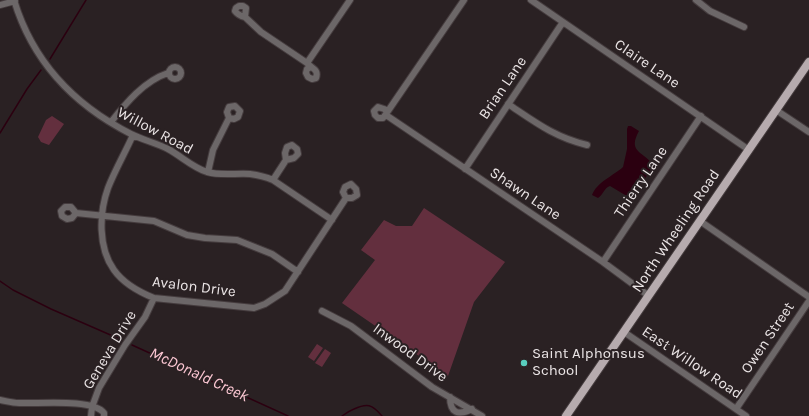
<!DOCTYPE html>
<html>
<head>
<meta charset="utf-8">
<style>
	body { margin:0 }
	canvas { display:block; background:#2a2123 }
</style>
</head>
<body>
<canvas width="809" height="416"></canvas>
<script>
const ctx = document.querySelector('canvas').getContext('2d');
ctx.lineJoin = 'round';
function fill(path, color) { ctx.fillStyle = color; ctx.fill(path, 'evenodd'); }
function trace(path, color, width, dash) { ctx.strokeStyle = color; ctx.lineWidth = width; ctx.lineCap = dash ? 'butt' : 'round'; ctx.setLineDash(dash || []); ctx.stroke(path); }
function write(font, color, halo, rows, align = 'center') {
  ctx.font = font + ' Karla,sans-serif'; ctx.lineWidth = 4; ctx.setLineDash([]); ctx.textBaseline = 'middle'; ctx.strokeStyle = halo; ctx.fillStyle = color; for (const [text, x, y, turn = 0] of rows) {
    ctx.save(); ctx.translate(x, y); ctx.rotate((+turn || 0) * Math.PI / 180); ctx.textAlign = isNaN(turn) ? turn : align; if (halo) ctx.strokeText(text, 0, 0); ctx.fillText(text, 0, 0); ctx.restore();
  }
}
fill(new Path2D(`
	M52,116l12,8 -15,21 -8,-3 -3,-5 8,-17z
	M424,208l81,54 -31,40 -26,74 -106,-73 33,-43 -14,-10 23,-30 12,6h16z
	M317,344l6,4 -9,13 -6,-4z
	M325,349l6,4 -9,14 -7,-4z`), '#632f3e');
fill(new Path2D(`
	M628,126h3l8,5c-11,20 2,20 13,32v5l-18,27h-9l-15,-9c-6,2 -7,9 -12,12l-6,-3c5,-13 21,-19 31,-28l4,-18v-20z`), '#2b0010');
trace(new Path2D(`
	M50,59l36,-59
	M0,133l27,-44 14,-19
	M0,281l13,9 38,19 71,31
	M132,345l156,71
	M342,416c4,-3 7,-5 12,-7 13,-6 18,-5 28,7`), '#2b0010', 1.5);
const minor = new Path2D(`
	M14,0c19,63 60,105 117,134 12,6 25,9 37,15 13,7 24,18 39,23 14,4 29,1 43,2 8,1 16,3 23,6l59,40
	M531,0l218,150
	M696,0l14,11 34,16
	M0,5l15,-4
	M239,6h4l3,2 -1,9c-5,-1 -7,-2 -10,-6l1,-3z
	M245,17l16,15 46,31c5,6 12,6 9,15l-4,1 -4,-2 -2,-4 1,-4 4,-2
	M307,63l43,-63
	M169 73a6 6 0 1 1 12 0a6 6 0 1 1-12 0Z
	M508,104c27,18 46,33 79,41
	M235,106l5,5 -2,6 -4,2 -5,-1 -2,-6 2,-5z
	M378,107l6,2 4,2 -5,7h-5l-3,-3 -1,-4z
	M776,110l33,22
	M388,111l76,-111
	M386,115l217,147 46,34
	M111,122c15,-19 33,-41 57,-49
	M133,135c-8,18 -18,35 -25,53 -9,25 -10,60 6,82 10,14 25,22 40,28l100,10 11,-4 20,-13 61,-93
	M292,145l5,4 1,5 -4,4 -8,2 -1,-7 2,-6z
	M465,169l98,-147
	M208,172l5,-22 16,-32
	M273,180l13,-20
	M351,184l5,5 1,6 -5,3h-6l-3,-6 2,-5z
	M65,207h6l5,6 -4,5 -5,1 -5,-3 -1,-5z
	M76,213l78,8 33,14 18,3 32,2 35,14 26,18
	M700,221l109,76
	M603,262l98,-146
	M322,311l29,15 81,61 50,29
	M624,332l122,84
	M450,397c0,16 8,19 22,12
	M0,400c6,1 12,3 19,3 18,1 74,-5 85,10v3
	M736,409l73,-108
	M91,416l1,-9 7,-19 26,-43 20,-28 9,-19`);
const major = new Path2D(`
	M566,416l243,-354`);
trace(minor, '#453c3e', 8);
trace(major, '#453c3e', 10);
trace(minor, '#6c6768', 6);
trace(major, '#b6abae', 8);
for (const [x, y, r, color] of [
	[524,363,4,"#59cebe"]
]) { const dot = new Path2D(); dot.arc(x, y, r, 0, 2 * Math.PI); ctx.fillStyle = color; ctx.fill(dot); trace(dot, '#2a2123', 1.5); }
write('15px', '#eae4e5', '#2a2123', [
	["Claire Lane",647,64,34],
	["Brian Lane",503,88,-56],
	["Willow Road",155,131,28],
	["Thierry Lane",641,182,-56],
	["Shawn Lane",525,194,34],
	["North Wheeling Road",676,231,-56],
	["Avalon Drive",194,287,7],
	["Owen Street",768,338,-56],
	["Geneva Drive",110,350,-59],
	["Inwood Drive",410,353,36],
	["East Willow Road",692,363,34]
]);
write('15px', '#eae4e5', '#2a2123', [
	["Saint Alphonsus",532,354],
	["School",532,371]
], 'left');
write('italic 16px', '#fcc7d3', '#2a2123', [
	["McDonald Creek",199,375,25]
]);
</script>
</body>
</html>
